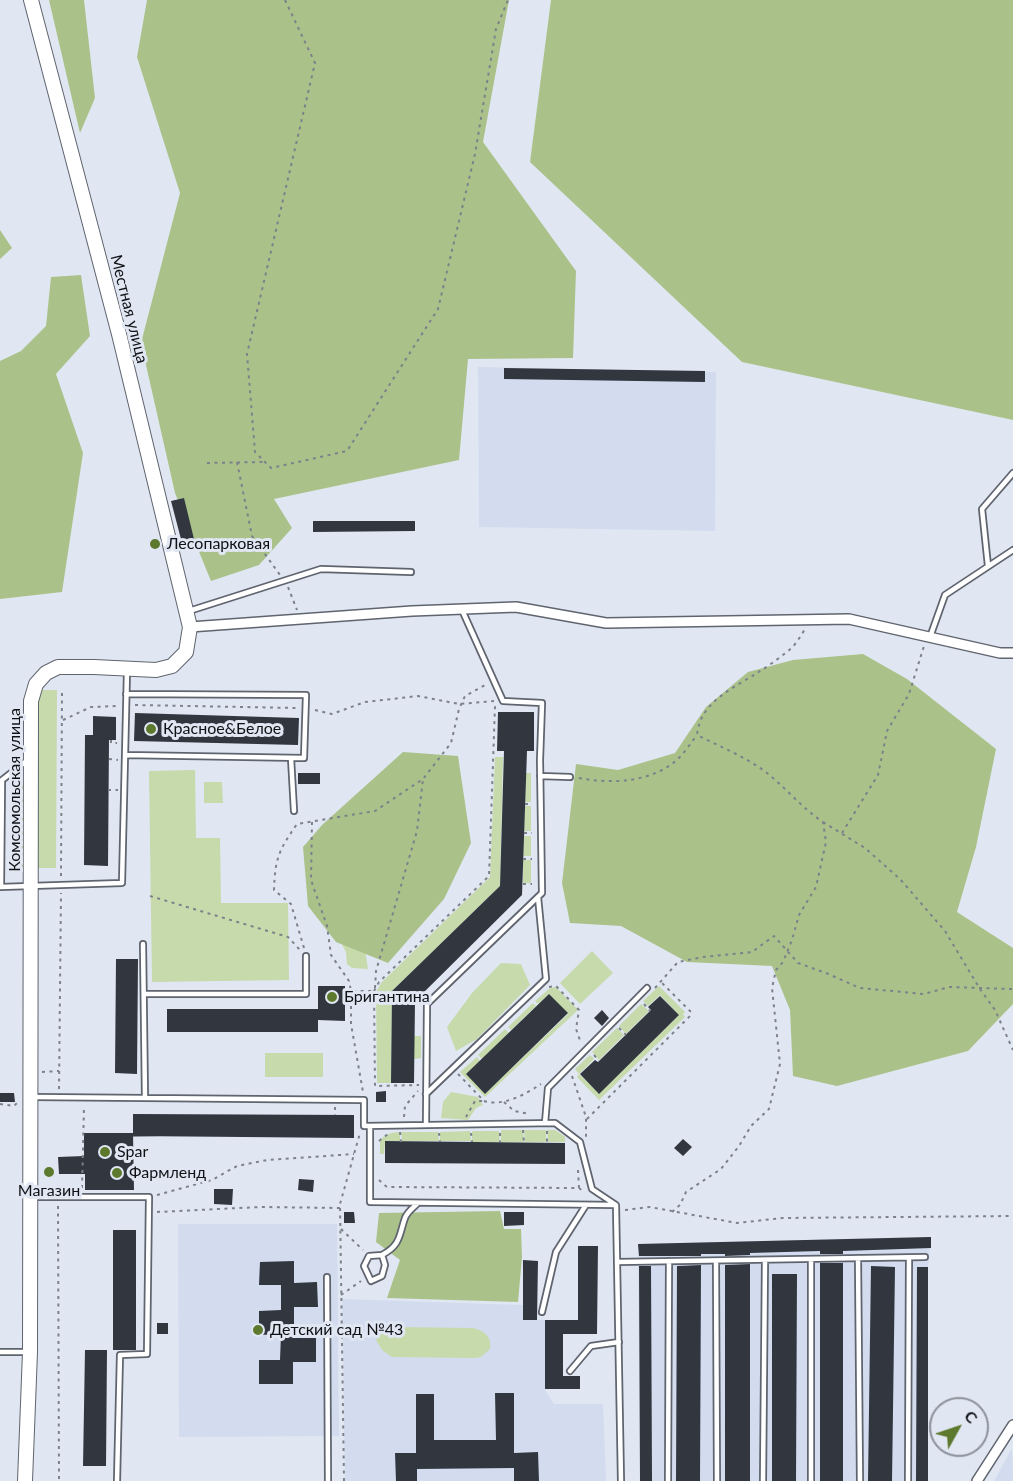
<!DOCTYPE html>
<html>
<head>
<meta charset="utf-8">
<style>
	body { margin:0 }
	#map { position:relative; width:1013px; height:1481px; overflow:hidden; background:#e0e7f2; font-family:Lato,sans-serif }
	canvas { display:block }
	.north { position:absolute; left:929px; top:1397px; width:60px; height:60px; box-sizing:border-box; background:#e0e7f2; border:2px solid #8c919a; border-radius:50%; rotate:50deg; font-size:16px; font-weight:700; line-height:24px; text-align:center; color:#0f1115 }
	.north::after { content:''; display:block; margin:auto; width:21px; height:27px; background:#5d792d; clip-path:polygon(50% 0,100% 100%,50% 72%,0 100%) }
</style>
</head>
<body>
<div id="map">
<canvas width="1013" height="1481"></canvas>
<div class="north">С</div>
</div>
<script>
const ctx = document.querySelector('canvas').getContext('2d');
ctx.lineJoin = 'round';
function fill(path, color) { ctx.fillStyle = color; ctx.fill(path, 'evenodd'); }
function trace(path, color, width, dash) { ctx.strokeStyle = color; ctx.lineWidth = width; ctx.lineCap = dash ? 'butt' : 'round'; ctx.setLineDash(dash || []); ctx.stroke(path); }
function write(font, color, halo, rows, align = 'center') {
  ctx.font = font + ' Lato,sans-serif'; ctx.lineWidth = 6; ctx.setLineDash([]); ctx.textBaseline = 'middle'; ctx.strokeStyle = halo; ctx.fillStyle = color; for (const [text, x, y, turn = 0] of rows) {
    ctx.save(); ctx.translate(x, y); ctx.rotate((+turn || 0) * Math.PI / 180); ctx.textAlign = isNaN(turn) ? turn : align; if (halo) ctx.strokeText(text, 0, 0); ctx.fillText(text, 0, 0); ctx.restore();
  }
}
fill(new Path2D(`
	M478,367l238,5 -1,159 -236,-4z
	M178,1224h159l2,212 -160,1z
	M931,1237l-3,30v214h-288l-2,-237z
	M342,1299l181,6v14l22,1v70l9,14h49l3,77h-261z
	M1012,1448l1,33h-19z`), '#d2dcee');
fill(new Path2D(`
	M38,690h19l-1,178h-19z
	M495,757h8l-3,129 -108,105 -1,92h-14l-1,-91 5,-9 109,-106z
	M195,770l1,68h24l1,65h67l1,77 -137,2 -3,-211z
	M526,773h5v29h-6z
	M14,779h10l-1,93h-10z
	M204,782h18l1,21h-19z
	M525,806h6v25h-7z
	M524,836h7v20h-8z
	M523,860h8v23h-8z
	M339,939l25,4 4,26 -16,-1 -5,-4 -1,-12z
	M592,951l21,22 -33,31 -20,-21z
	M501,963l20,1 9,21 -53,54 -21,12 -9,-24 25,-34z
	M659,986l26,26 -2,2 2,3 -86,83 -22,-23 2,-3 -4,-5 15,-14 4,4 -15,15 20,19 80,-78 -19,-20 -12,11 -5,-5z
	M556,987l22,23 -93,87 -25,-25 17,-15 3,4 6,32 82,-79 -19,-20 -11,10 -3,-3 15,-13z
	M533,1003l3,3 -25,24 -3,-3z
	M641,1004l8,7 -23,23 -7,-8z
	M617,1028l7,7 -25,25 -7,-8z
	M505,1029l4,4 -27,26 -4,-4z
	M414,1036h7v22l-7,1z
	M265,1053h58v24h-58z
	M451,1092l27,5 5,8 -7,3 -8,12 -27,-2 2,-16z
	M501,1130h22l1,12h-23z
	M524,1130h22v12h-21z
	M547,1130h8l10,7v5h-17z
	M470,1131l1,10h-31v-9z
	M472,1131h27l1,11h-28z
	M400,1132v9h-15l-1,13h-4v-15l11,-6z
	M401,1132h37l1,9h-37z
	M393,1327l80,1c12,3 19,9 17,21l-9,8 -6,1 -83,-1 -10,-7 -6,-10 7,-8z`), '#c6daab');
fill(new Path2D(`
	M49,0h35l11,98 -15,35z
	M147,0h362l-26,142 93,129 -3,87 -105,1 -9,101 -185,39 18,29 -33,37 -48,16 -36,-88 -34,-150 39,-150 -43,-136z
	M551,0h462v420l-271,-58 -212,-200z
	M0,230l12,18 -12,11z
	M81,275l9,61 -34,38 27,79 -21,139 -62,7v-238l21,-10 25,-25 5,-49z
	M863,654l44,25 89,70 -20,98 -19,65 56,36v56l-45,47 -131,35 -44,-10 -3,-66 -18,-44 -85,-4 -66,-36 -51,-3 -8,-40 14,-119 42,6 57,-17 31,-46 42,-35 45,-12z
	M403,752l55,4 13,87 -27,56 -56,64 -52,-21 -28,-36 -5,-59 19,-22z
	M500,1211l4,18h17l1,28 -4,45 -131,-4 13,-38 -24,-18 3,-29z`), '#aac28a');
fill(new Path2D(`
	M504,368l201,3v11l-201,-3z
	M184,498l10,41 -12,4 -11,-42z
	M313,521h102v10l-102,1z
	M498,712h36v39h-7l-5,144 -107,106 -1,82h-23l1,-92 108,-105 4,-135h-7z
	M135,713l164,5 -1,27 -164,-4z
	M93,716l23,1v23h-7l-1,126 -24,-1 1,-130h8z
	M298,773h22v11h-22z
	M116,959h22l-1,115 -22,-1z
	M318,986h27v35l-27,-1v12h-151v-23h151z
	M549,994l19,19 -83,81 -19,-20z
	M660,996l19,19 -80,79 -19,-20 15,-14 3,2 53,-52 -3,-3z
	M602,1010l7,8 -7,8 -8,-8z
	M386,1091v11h-10v-10z
	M0,1093h14l1,9h-15z
	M133,1114l221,1v23l-221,-2z
	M84,1133h49l1,57h-49v-16h-26l-1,-17 26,-1z
	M683,1139l9,8 -9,9 -9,-8z
	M385,1141l180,2v21l-180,-1z
	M299,1179l15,1 -1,12 -15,-2z
	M214,1189h19l-1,16 -18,-1z
	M344,1212h10l1,11h-11z
	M504,1212h20v13l-20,1z
	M113,1230h23v120h-23z
	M931,1237v11l-88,3v3h-23v-3l-70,2v2l-25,1v-2h-24v2h-62l-1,-12z
	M578,1246h20l-1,88h-34v42h17v13h-35v-69h33z
	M523,1260l15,1 -1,59h-14z
	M294,1261v22l23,-1 1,25h-24v31h22v24h-23v22h-34v-24h21l1,-26 -22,1v-24l22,-1v-25h-22l1,-23z
	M820,1263h23v218h-23z
	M750,1264v217h-25v-216z
	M701,1265l-1,216h-24l1,-215z
	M639,1266h12l1,215h-12z
	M871,1266l24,1 -3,214h-24z
	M917,1267h11v214h-12z
	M772,1274h25l-1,207h-24z
	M157,1323h11v11h-11z
	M85,1350h22l-1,116h-23z
	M495,1393h19v60l24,-1 1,29h-25v-13l-97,1v12h-21l-1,-28h21v-59h18v46h62z`), '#31363f');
const service = new Path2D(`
	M988,566l-6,-57 31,-36
	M189,611l132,-42 90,3
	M930,637l15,-42 68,-45
	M125,755l179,3 2,-63 -180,-1
	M291,758l3,53
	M540,776l30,1
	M0,887l122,-4 5,-212
	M1,887l1,-107 27,-21
	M144,994h162v-38
	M426,1094l120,-115 -8,-82
	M33,1097l112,1 -2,-154
	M145,1098l219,2v26l191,-3 25,19 12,47 24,16 5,276
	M545,1123l3,-35 99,-100
	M426,1125l1,-121 115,-111 -2,-133 2,-57 -39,-2 -41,-91
	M370,1126v76l245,3
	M33,1197h116l-2,157 -27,1 -3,126
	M382,1255l-13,1 -5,10 7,15 11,-5 3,-11 -3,-10c19,-10 17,-20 23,-37 2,-6 9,-11 13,-15
	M858,1258l2,223
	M811,1259v222
	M716,1261l1,220
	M617,1262l308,-5
	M327,1277l1,204
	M542,1312l14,-60 30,-47
	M0,1352h27
	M570,1371l21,-25 28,-4
	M668,1481l1,-220
	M763,1481l2,-221
	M908,1481l1,-223`);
const minor = new Path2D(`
	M190,627l222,-16 104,-4 90,16 243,-4 151,34h13
	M977,1481l36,-56`);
const secondary = new Path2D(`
	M25,1481l5,-129 1,-651 5,-17 10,-11 12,-6h36l62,3 16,-4 14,-14 4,-25 -71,-293 -88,-334`);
trace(service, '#5f646e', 8);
trace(minor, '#5f646e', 12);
trace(secondary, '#5f646e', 16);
trace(new Path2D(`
	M285,0l30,63 -68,291 8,98 16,16 76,-17 91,-142 37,-155 21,-125 12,-29
	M237,462l15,74 28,39
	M207,463l58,-1
	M288,587l9,23
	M135,705l162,3
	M315,710l17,4 33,-12 53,-6 41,8 35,-3
	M63,720l28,-13 26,-1
	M111,740v3h6
	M109,759l9,1
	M579,778c32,6 71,5 98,-18 7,-7 14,-17 20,-25
	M108,790h10
	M525,804h7
	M312,822l-1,58 16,46 4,29 18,26 2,10h23l1,95 44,-1
	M823,822l42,26 35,31 45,52 35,58 15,21 18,40
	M524,833h8
	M842,833l36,-58 9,-44 22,-37 15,-48
	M523,859h9
	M61,876l1,-185
	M523,884h9
	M150,896l138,41 12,13
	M304,948l-13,-44 -17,-14c1,-32 5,-40 23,-66l78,-13 48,-32 28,-36 8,-34 6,-13 22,-12
	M549,987l7,-1 23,24 -3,19 5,14
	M375,988l1,-17 41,-140 6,-52
	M655,988l23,-26 25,-5 49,-5 22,-16 24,27 28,10 34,15 64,6 25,-7 64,2
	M351,991v33l12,68
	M374,991l5,-9 110,-106 6,-170
	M644,1004l6,7
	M619,1028l7,7
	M594,1055l5,6
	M42,1072l17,-1
	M458,1074l26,27c19,6 42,-7 57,-17
	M572,1076l14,41v20
	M59,1089l2,-196
	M504,1102l10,9 16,3
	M0,1104l14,2 3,-3
	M335,1107v8
	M404,1117l1,-11 13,-15
	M466,1117l9,-16h9
	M587,1119l103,-103 1,-4 -30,-30
	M523,1130l1,13
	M547,1131v12
	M400,1132l1,10
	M439,1133l1,9
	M471,1133l1,9
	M500,1133v9
	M379,1141l9,-7
	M578,1170l1,18
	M379,1180l8,7 192,1 5,4
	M82,1188l2,-81
	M157,1195l55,-15 25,-14 30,-6 87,-6
	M58,1206l1,275
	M625,1210l25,-3 87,16 45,-5 231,-2
	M157,1212l103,-5 80,1
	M672,1212l8,-7 6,-13 35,-23 18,-23 12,-20 18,-17 11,-45 -8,-76 4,-18 7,-8 9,-22 7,-25 17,-28 10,-45 -3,-20c-21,-14 -36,-33 -56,-49 -21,-16 -46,-26 -70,-38 3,-33 35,-46 60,-62 10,-6 21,-14 31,-22 7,-5 12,-14 17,-22
	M341,1229l22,21
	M341,1295l20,-14
	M344,1481l-4,-277 20,-71`), '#7d8189', 2, [3, 4.5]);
trace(service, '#fff', 4.5);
trace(minor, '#fff', 9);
trace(secondary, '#fff', 14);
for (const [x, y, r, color] of [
	[155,544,6,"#5d792d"],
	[151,729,6,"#5d792d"],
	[332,997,6,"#5d792d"],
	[105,1152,6,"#5d792d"],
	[49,1172,6,"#5d792d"],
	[117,1173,6,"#5d792d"],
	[258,1330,6,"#5d792d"]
]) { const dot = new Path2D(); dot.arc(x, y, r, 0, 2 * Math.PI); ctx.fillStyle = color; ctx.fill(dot); trace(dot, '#e0e7f2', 2); }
write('16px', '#0f1115', '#e0e7f2', [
	["Местная улица",129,309,76],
	["Комсомольская улица",15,790,-90]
]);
write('16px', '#0f1115', '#e0e7f2', [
	["Лесопарковая",167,544],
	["Красное&Белое",163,729],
	["Бригантина",344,997],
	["Spar",117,1152],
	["Фармленд",129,1173],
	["Магазин",49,1191,"center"],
	["Детский сад №43",270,1330]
], 'left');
</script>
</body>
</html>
